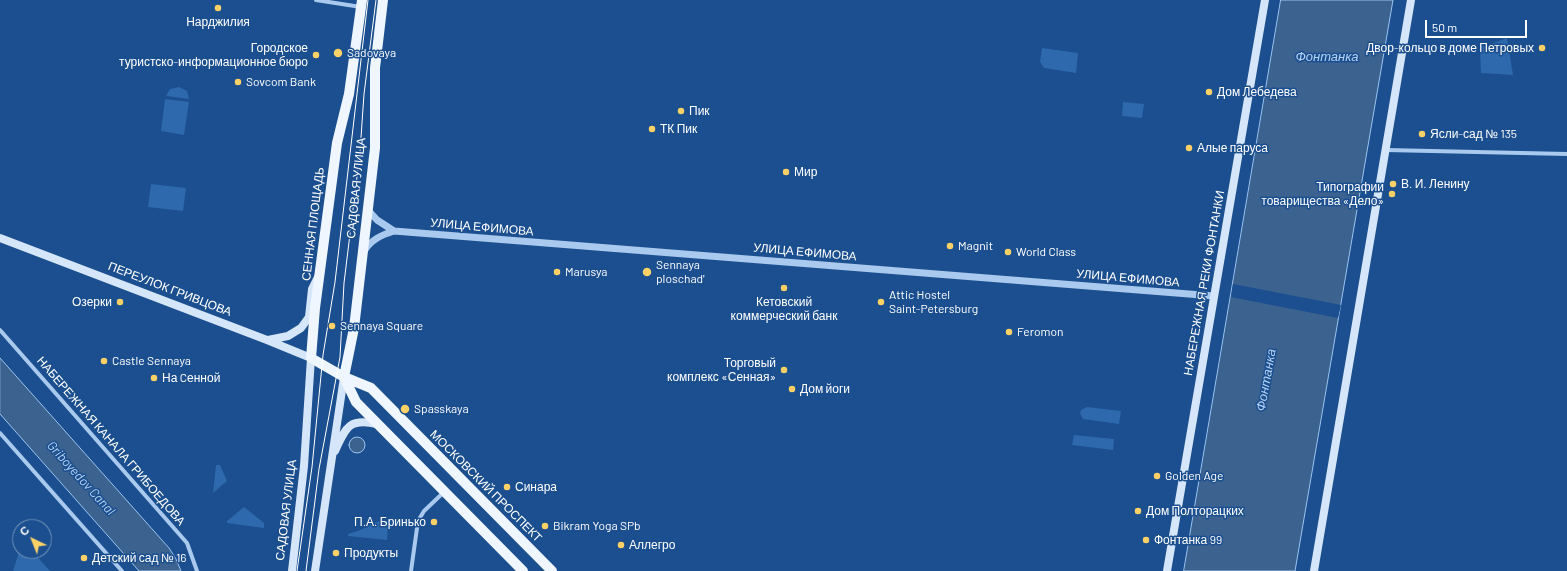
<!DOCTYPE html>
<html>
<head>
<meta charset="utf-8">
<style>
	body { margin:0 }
	#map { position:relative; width:1567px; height:571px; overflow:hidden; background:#1b4f8f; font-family:Barlow,sans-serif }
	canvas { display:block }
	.north { position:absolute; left:12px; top:519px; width:40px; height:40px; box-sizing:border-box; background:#1b4f8f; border:1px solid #7695bc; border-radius:50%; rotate:317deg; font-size:11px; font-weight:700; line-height:16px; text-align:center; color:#fff }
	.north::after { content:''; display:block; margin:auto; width:14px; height:18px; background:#ffd166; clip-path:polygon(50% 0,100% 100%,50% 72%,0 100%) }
	.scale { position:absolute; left:1425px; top:20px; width:102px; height:18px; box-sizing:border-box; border:2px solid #fff; border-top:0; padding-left:5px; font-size:12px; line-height:14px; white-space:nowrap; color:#fff; -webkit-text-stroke:3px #1b4f8f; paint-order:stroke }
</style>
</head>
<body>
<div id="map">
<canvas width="1567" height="571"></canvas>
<div class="north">С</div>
<div class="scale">50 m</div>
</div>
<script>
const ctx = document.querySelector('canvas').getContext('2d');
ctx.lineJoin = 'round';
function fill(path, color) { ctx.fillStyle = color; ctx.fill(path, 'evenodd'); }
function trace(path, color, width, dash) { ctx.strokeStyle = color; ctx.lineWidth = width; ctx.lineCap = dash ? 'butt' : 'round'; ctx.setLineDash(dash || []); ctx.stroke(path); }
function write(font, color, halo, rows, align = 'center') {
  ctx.font = font + ' Barlow,sans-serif'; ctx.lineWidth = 3; ctx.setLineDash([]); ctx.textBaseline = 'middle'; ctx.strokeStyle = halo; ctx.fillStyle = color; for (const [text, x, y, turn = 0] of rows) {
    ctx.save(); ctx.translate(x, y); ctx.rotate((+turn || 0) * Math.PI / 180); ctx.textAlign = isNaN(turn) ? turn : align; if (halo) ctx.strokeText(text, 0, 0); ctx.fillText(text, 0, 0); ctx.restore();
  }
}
fill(new Path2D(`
	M1507,38l6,37 -32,-2 -1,-25z
	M1042,48l36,5 -2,20 -32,-5 -4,-6z
	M179,87l8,4 2,8 -23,-3 4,-7z
	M165,99l24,3 -5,33 -23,-4z
	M1123,102l21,2 -2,14 -20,-2z
	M151,184l35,4 -3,23 -35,-4z
	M1087,407l34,4 -2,13 -36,-5 -3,-6 1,-3z
	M1074,435l40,4 -1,11 -41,-5z
	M216,465h4l7,16 -14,12z
	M244,507l20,16v5l-37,-5v-2z
	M383,519l5,7 -1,14 -39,-4v-2l10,-3z
	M20,549v2h12l18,20h-37z`), '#2e69ad');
const water = new Path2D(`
	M1281,0h112l-98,571h-111z
	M0,358l169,190 7,11 5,12h-42l-139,-157z
	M349 445a8 8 0 1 1 16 0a8 8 0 1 1-16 0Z`);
fill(water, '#3c6290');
trace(water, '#9cc4f0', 1);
fill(new Path2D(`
	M1233,284l108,21 -3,13 -107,-21z`), '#1b4f8f');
trace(new Path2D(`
	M316,0l45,7
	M1386,150l181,4
	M0,330l187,213 10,28
	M0,433l122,138
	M411,571l7,-50 6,-10 20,-19`), '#a9c9ee', 4);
trace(new Path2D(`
	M368,210l9,10 17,11 820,65
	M364,251c7,-11 17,-16 30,-20`), '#a9c9ee', 7);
trace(new Path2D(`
	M0,238l267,102 44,18 -7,108 -12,105
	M268,340l20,-4 13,-8 8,-11 3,-28 6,-12
	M335,451c11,-24 14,-33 42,-27
	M315,571l29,-194
	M1167,571l98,-571
	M1314,571l97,-571`), '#d6e6fa', 8);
trace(new Path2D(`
	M362,0l-13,94 -12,49 -22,165 -4,50 33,19 27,11 181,183
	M344,377l10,-49 21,-180v-80l8,-68
	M344,377l12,25 167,169`), '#f0f6ff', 10);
trace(new Path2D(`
	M297,571l15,-104 11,-112 12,-73 33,-282
	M306,571l13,-102 21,-112 4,-74 16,-131 4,-58 12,-94`), '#fff', 1);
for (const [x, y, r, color] of [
	[218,8,4,"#ffd166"],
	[1542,48,4,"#ffd166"],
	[338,53,5,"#ffd166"],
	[316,55,4,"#ffd166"],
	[238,82,4,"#ffd166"],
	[1209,92,4,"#ffd166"],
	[681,111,4,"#ffd166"],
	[652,129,4,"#ffd166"],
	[1422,134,4,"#ffd166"],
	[1189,148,4,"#ffd166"],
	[786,172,4,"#ffd166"],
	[1393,184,4,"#ffd166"],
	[1392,194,4,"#ffd166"],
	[950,246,4,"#ffd166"],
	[1008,252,4,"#ffd166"],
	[557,272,4,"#ffd166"],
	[647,272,5,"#ffd166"],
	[784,288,4,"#ffd166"],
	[120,302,4,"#ffd166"],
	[881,302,4,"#ffd166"],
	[332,326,4,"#ffd166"],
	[1009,332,4,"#ffd166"],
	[104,361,4,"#ffd166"],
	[784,370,4,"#ffd166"],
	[154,378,4,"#ffd166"],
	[792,389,4,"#ffd166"],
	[405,409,5,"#ffd166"],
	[1157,476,4,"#ffd166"],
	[507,487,4,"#ffd166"],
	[1138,511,4,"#ffd166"],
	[434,522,4,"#ffd166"],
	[545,526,4,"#ffd166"],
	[1146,540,4,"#ffd166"],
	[621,545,4,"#ffd166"],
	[336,553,4,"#ffd166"],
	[84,558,4,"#ffd166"]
]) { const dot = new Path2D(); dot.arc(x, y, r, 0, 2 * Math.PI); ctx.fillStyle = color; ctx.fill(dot); trace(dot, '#1b4f8f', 1.5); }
write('12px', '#fff', '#1b4f8f', [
	["Нарджилия",218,22,"center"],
	["Городское",308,48,"right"],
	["туристско-информационное бюро",308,62,"right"],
	["Двор-кольцо в доме Петровых",1534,48,"right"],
	["Sadovaya",347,53],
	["Sovcom Bank",246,82],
	["Дом Лебедева",1217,92],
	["Пик",689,111],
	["ТК Пик",660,129],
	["Ясли-сад № 135",1430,134],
	["Алые паруса",1197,148],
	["Мир",794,172],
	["В. И. Ленину",1401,184],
	["Типографии",1384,187,"right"],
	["товарищества «Дело»",1384,201,"right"],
	["Magnit",958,246],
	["World Class",1016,252],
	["Sennaya",656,265],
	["ploschad'",656,279],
	["Marusya",565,272],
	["Attic Hostel",889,295],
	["Saint-Petersburg",889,309],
	["Озерки",112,302,"right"],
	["Кетовский",784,302,"center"],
	["коммерческий банк",784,316,"center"],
	["Sennaya Square",340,326],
	["Feromon",1017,332],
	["Castle Sennaya",112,361],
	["Торговый",776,363,"right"],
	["комплекс «Сенная»",776,377,"right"],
	["На Cенной",162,378],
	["Дом йоги",800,389],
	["Spasskaya",414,409],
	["Golden Age",1165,476],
	["Синара",515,487],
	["Дом Полторацких",1146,511],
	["П.А. Бринько",426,522,"right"],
	["Bikram Yoga SPb",553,526],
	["Фонтанка 99",1154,540],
	["Аллегро",629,545],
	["Продукты",344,553],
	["Детский сад № 16",92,558]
], 'left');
write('12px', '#fff', '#1b4f8f', [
	["САДОВАЯ УЛИЦА",356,188,-84],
	["СЕННАЯ ПЛОЩАДЬ",313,224,-83],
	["УЛИЦА ЕФИМОВА",482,227,5],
	["УЛИЦА ЕФИМОВА",805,252,5],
	["УЛИЦА ЕФИМОВА",1128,278,5],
	["НАБЕРЕЖНАЯ РЕКИ ФОНТАНКИ",1204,283,-80],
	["ПЕРЕУЛОК ГРИВЦОВА",170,289,21],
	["НАБЕРЕЖНАЯ КАНАЛА ГРИБОЕДОВА",111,441,49],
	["МОСКОВСКИЙ ПРОСПЕКТ",486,486,45],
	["САДОВАЯ УЛИЦА",286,510,-83]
]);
write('italic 13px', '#b5d3f5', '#1b4f8f', [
	["Фонтанка",1327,57],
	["Фонтанка",1266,380,-80],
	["Griboyedov Canal",81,478,48]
]);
</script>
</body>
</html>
